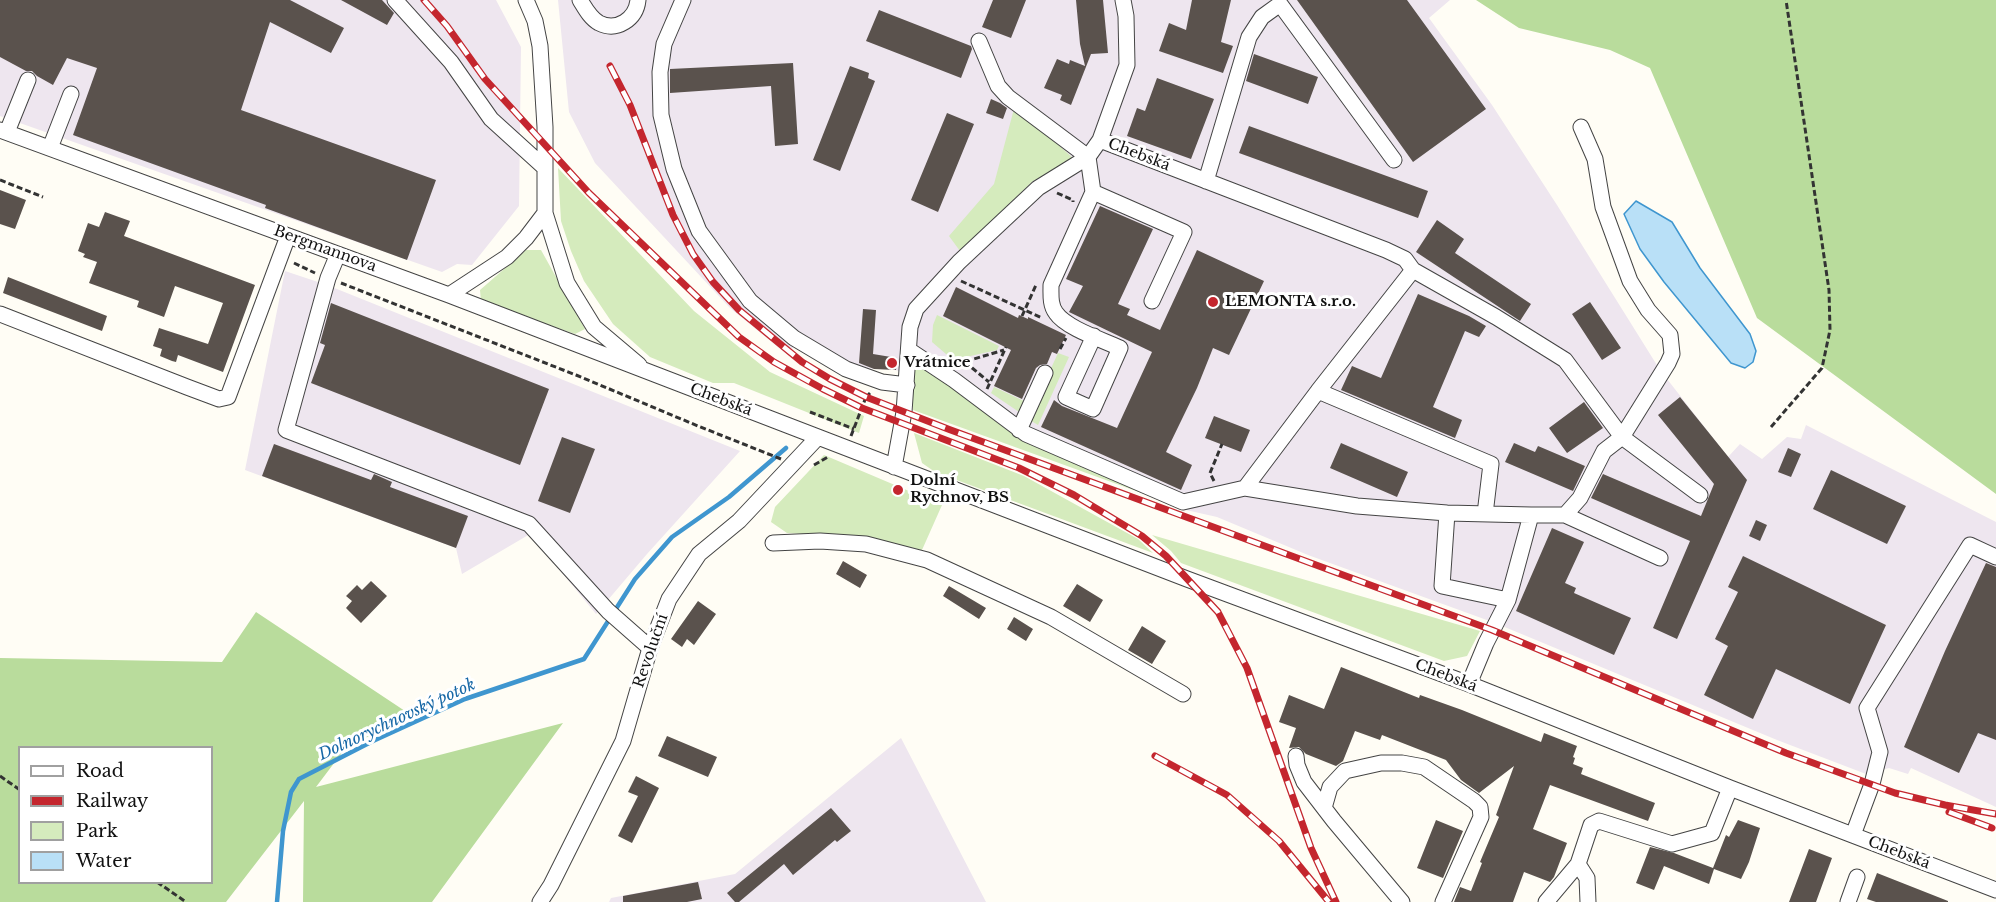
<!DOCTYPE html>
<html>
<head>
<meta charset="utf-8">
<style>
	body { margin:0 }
	#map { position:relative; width:1996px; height:902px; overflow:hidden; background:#fffdf5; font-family:"Libre Baskerville",serif }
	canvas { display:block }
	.legend { position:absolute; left:18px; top:746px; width:195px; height:138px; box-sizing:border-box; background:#fff; border:2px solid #a0a0a0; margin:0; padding:8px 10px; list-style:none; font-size:18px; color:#111 }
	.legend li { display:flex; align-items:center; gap:12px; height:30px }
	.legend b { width:30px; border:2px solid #a0a0a0 }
</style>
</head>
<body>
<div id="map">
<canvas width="1996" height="902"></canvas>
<ul class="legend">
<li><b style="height:8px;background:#fff"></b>Road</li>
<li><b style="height:8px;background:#c4262e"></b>Railway</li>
<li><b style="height:16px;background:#d5ebbd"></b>Park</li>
<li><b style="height:16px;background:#b9e0f7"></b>Water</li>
</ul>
</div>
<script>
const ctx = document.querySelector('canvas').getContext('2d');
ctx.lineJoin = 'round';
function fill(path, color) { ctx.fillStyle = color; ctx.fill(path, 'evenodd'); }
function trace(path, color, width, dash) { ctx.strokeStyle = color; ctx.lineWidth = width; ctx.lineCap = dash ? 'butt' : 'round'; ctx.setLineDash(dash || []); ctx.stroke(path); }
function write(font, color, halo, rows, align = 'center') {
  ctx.font = font + ' "Libre Baskerville",serif'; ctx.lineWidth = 6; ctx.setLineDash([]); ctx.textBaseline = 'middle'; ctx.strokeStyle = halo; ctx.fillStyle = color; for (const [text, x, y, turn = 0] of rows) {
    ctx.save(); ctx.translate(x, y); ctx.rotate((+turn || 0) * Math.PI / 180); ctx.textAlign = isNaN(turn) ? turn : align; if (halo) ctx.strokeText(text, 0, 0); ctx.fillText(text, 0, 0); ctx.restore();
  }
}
fill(new Path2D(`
	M0,0h496l25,47 -2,159 -47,59 -15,-1 -15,8 -442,-156z
	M558,0h892l-21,18 63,87 65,100 103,165 68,87 12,-13 22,15 25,-22 14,2 5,-14 190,97v285l-85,-39 -3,6 -19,-6 -23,6 -89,-34 -282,-117 -187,-68 -91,-38 -31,-7 -172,-75 -106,-60 -12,-5 -37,-2 -61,-33 -9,21 -59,-48 -135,-145 -26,-51z
	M285,271l42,14 413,166 -93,103 -51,60 -66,-80 -68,40 -6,-26 -211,-78z
	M901,738l85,164h-377l2,-4 124,-24z`), '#eee6ef');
fill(new Path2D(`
	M1015,105l60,55 -42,21 -73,70 -11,-15 45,-52z
	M558,168l136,143 76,61 94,44 -5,17 -125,-50h-21l-63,-26 -37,-33 -29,-43 -13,-30 -10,-30z
	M526,250h15l44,79 -10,5 -94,-33 -1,-11z
	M937,315l62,31 -2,4 -44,10 -21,-18 1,-17z
	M1058,353l11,4 -31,68 -10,-6z
	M916,364l11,5 20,14 67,52 155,68 -256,-93v-39z
	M994,387l30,14 -5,11 -28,-19z
	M914,433l110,43 114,63 15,14 -218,-81 -13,-9z
	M824,455l118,50 -20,45 -54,-12 -81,-5 -16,-11 4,-15z
	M1152,535l328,96 -13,25 -23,5 -263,-98 -10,-12z`), '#d5ebbd');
fill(new Path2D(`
	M1476,0h520v494l-239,-176 -107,-250 -40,-18 -91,-22z
	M256,612l158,105 -67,29 -31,41 247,-64 -131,179h-129l1,-101 -78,101h-226v-244l222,4zM20,748h192v134h-192z`), '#b9dc9c');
const water = new Path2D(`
	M1636,201l36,21 28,46 50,66 6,17 -3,11 -8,6 -14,-5 -67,-81 -24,-33 -16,-35z`);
fill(water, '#b9e0f7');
trace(water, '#3f96cf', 1.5);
trace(new Path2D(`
	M277,902l6,-71 8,-39 8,-13 74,-38 92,-42 119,-40 51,-80 37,-42 57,-40 57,-49`), '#3f96cf', 4.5);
fill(new Path2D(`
	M0,0h290l54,28 -13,25 -61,-31 -29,88 195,70 -29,80 -142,-52 1,-3 -193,-70 24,-67 -30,-10 -14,27 -16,-9 -5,-5h-6l-26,-14z
	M341,0h41l12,13 -7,12z
	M993,0h33l-15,38 -29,-11z
	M1076,0h27l5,53 -17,1 -20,51 -11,-5 2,-5 -18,-7 13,-29 12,5 1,-4 15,6 -5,-22z
	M1192,0h39l-10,42 12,4 -10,27 -64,-22 10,-28 17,7z
	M1297,0h110l79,109 -73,53z
	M879,10l92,36 1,3 -11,29 -95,-37z
	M1254,54l64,23 -10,27 -62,-23z
	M793,63l5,81 -23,2 -4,-60 -101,7v-24z
	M850,66l19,7 -1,5 7,3 -35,90 -27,-11z
	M1157,78l57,21 -23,60 -64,-23 10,-28 8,3z
	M991,99l9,4 7,5 -4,11 -17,-6z
	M947,113l27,11 -36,88 -27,-12z
	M1249,126l179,65 -10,27 -179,-65z
	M0,190l26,10 -11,29 -15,-5z
	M1100,206l53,23 -35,75 12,5 -3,6 33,15 37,-80 67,31 -35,74 -16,-7 -16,40 -31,64 26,13 -11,25 -140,-63 13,-27 8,6 55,22 35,-76 -83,-40 14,-26 -17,-7z
	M105,212l25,9 -6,15 131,49 -32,87 -45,-17 -2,7 -4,-1 -12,-5 2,-7 -9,-3 6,-18 49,16 15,-41 -48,-17 -11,31 -27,-10 2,-6 -50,-18 8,-21 -14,-5 2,-3 -7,-3 10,-28 11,4z
	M1437,220l27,19 -9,14 76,51 -11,17 -104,-69z
	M8,277l99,39 -5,15 -99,-38z
	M956,287l62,31 1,-3 9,4v-2l38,18 -9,19 -5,-2 -5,12 -7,1 -4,3 -14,31 -28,-13 17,-36 -68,-34z
	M1418,294l51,22 17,10 -7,11 -14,-6 -32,76 29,13 -7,18 -114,-48 11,-24 29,12z
	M1590,302l31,46 -19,12 -30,-46z
	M331,303l218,86 -29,76 -209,-82 14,-38 -5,-2z
	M863,309l13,1 -3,44 24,4 -1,12 -22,-1 -15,-6z
	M1680,397l67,83 -70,159 -24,-11 37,-87 -99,-43 12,-24 98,42 13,-32 -56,-69z
	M1584,402l19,26 -36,25 -18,-25z
	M1214,416l36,14 -9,22 -36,-14z
	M562,437l33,12 -25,64 -32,-12z
	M1341,443l67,29 -11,25 -67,-29z
	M1514,443l21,9 3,-6 47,20 -12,25 -68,-29z
	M274,444l97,36 3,-6 18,8 -2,5 78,29 -12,32 -194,-72z
	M1788,448l13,6 -10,23 -13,-5z
	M1831,470l75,36 -19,38 -74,-35z
	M1756,520l11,5 -7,16 -11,-5z
	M1552,528l32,14 -19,41 11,5 -2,5 57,25 -17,37 -98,-44z
	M1743,556l143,69 -36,79 -74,-35 -23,50 -49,-24 24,-49 -13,-7 23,-47 -10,-5z
	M843,561l24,14 -7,13 -24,-14z
	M1986,563l10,4v173l-18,-7 -19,40 -55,-26 41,-96z
	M371,581l16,15 -26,27 -15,-15 6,-7 -6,-5 11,-11 5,5z
	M1077,584l26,16 -13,22 -27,-16z
	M949,586l37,22 -7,11 -36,-23z
	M698,601l18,13 -22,31 -7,-6 -5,8 -11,-8z
	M1014,617l19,12 -7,12 -19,-12z
	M1142,626l24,15 -14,23 -24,-14z
	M1341,667l78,31 1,-3 42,15 79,32 3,-9 33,13 -4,11 2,1 -2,6 10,4 -2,6 74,29 -7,18 -98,-36 -17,44 34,14 -13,34 -4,5 -26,-10 -11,30h-59l6,-15 11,4 11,-28 -2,-1 19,-45 -3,-2 18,-49 -35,27 -18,-13 -15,-20 -64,-25 -2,5 -25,-9 -12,30 -7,5 -30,-12 -7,-7 -10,1 7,-20 -17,-6 10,-27 35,14z
	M667,736l50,21 -9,20 -50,-21z
	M636,776l23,12 -27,55 -14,-7 20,-40 -10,-4z
	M831,808l20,23 -14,11 -2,-2 -42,35 -9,-11 -45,38h-4l-8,-9z
	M1436,820l27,11 -20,47 -26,-10z
	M1738,820l22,8 -11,34 -8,17 -27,-10 -5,15 -45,-18 -10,24 -18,-7 14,-36 24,6 39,15 13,-33 3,2z
	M1809,849l23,9 -16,44h-27z
	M1877,873l71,28v1h-72l-9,-3z
	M698,882l4,17 -15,3h-64v-6z`), '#5a524d');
const minor = new Path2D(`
	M395,0l56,62 40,57 54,49
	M526,0l9,21 5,25 5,81v86l22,70 27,44 45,38
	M580,0c5,8 10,18 19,23 18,9 37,-4 39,-23
	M683,0l-19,44 -4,28 1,43 13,54 25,62 51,70 44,37 52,31 36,13 25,3
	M979,41l19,45 10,11 80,60 5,35 91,40 -32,69
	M0,130l449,165 738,284 282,105 261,104 266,102
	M7,132l21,-52
	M1100,140l27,-75 -1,-49 -3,-16
	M50,148l21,-54
	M1206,181l43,-144 13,-20 18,-13 114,156
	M1093,192l-42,93c0,10 -1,20 5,28 10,15 47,27 64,35l-27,61 -27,-12 28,-61
	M338,254l-10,24 -42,152 243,94 79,87 42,37
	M1413,270l83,47 69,43 57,77 46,-74 4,-9 -2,-19 -22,-25 -18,-29 -27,-74 -8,-48 -14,-32
	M449,295l58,-38 19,-19 19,-25
	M0,314l187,73 32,12 9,-2 60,-161
	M909,350l45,30 72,54 157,68 62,-14 112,18 90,7 84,2
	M1019,430l26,-57
	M894,467l10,-55 6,-85 6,-18 43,-47 79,-74 50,-31 12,-17 286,110 19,9 8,11 -95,121
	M1245,488l73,-97 173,73 -6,50
	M1447,513l-5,73 66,14
	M1565,515l15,-17 24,-47 18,-14 78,58
	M773,543l47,-2 46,3 61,16 124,57 132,77
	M1469,684l17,-41 22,-43 23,-85h34l95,43
	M1296,756l1,9 7,17 30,39 68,81
	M1324,808l6,-21 15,-16 36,-8h21l22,4 50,34 6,6 1,10 -38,85
	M1853,835l19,-51 8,-32 -13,-44 103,-163 26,12
	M1578,864l9,14 1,24
	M540,902l11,-17 72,-144 27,-93 19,-49 30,-45 40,-33 79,-84
	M1546,902l32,-38 13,-39 8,-4 73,23 40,-11 18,-45
	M1848,902l9,-25`);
trace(minor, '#444', 17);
trace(new Path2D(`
	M0,180l43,17
	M1057,193l16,7v2
	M294,263l21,10
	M961,281l81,37
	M341,283l235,92 122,51 83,33
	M1022,316l14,-31
	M1060,349l6,-11
	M965,362l24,20
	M957,364l47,-14
	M987,389l19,-42
	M810,412l44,17
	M1771,427l51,-59 8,-38 -1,-40 -43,-290
	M851,436l15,-39 4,-4
	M814,465l14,-8
	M1214,481l-4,-8 12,-29
	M0,776l20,14
	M157,882l29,20`), '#333', 3, [6, 3]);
trace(minor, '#fff', 15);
const rail = new Path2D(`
	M424,0l23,26 38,53 104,114 150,144 35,25 49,27 39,19 157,60 55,27 68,41 24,20 52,56 29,56 64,180 25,54
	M610,66l20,39 43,110 20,39 20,28 26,28 63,52 28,17 36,18 82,32 544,201 294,123 109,40 50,12 51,9
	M1155,756l72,39 52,46 50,61
	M1949,812l43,16`);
trace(rail, '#c4262e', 7);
trace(rail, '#fff', 4.5, [14]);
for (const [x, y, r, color] of [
	[1213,302,6,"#c4262e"],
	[892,363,6,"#c4262e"],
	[898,490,6,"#c4262e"]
]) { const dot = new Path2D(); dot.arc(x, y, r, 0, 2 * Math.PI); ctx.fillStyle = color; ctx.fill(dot); trace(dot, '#fff', 2); }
write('15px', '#111', '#fff', [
	["Chebská",1139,155,21],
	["Bergmannova",325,249,20],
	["Chebská",721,400,21],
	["Revoluční",651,651,-71],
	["Chebská",1446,676,21],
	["Chebská",1899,853,21]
]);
write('bold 15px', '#111', '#fff', [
	["LEMONTA s.r.o.",1225,302],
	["Vrátnice",904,363],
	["Dolní",910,481],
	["Rychnov, BS",910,498]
], 'left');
write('italic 16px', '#1768a6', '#fff', [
	["Dolnorychnovský potok",397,720,-25]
]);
</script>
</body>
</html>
